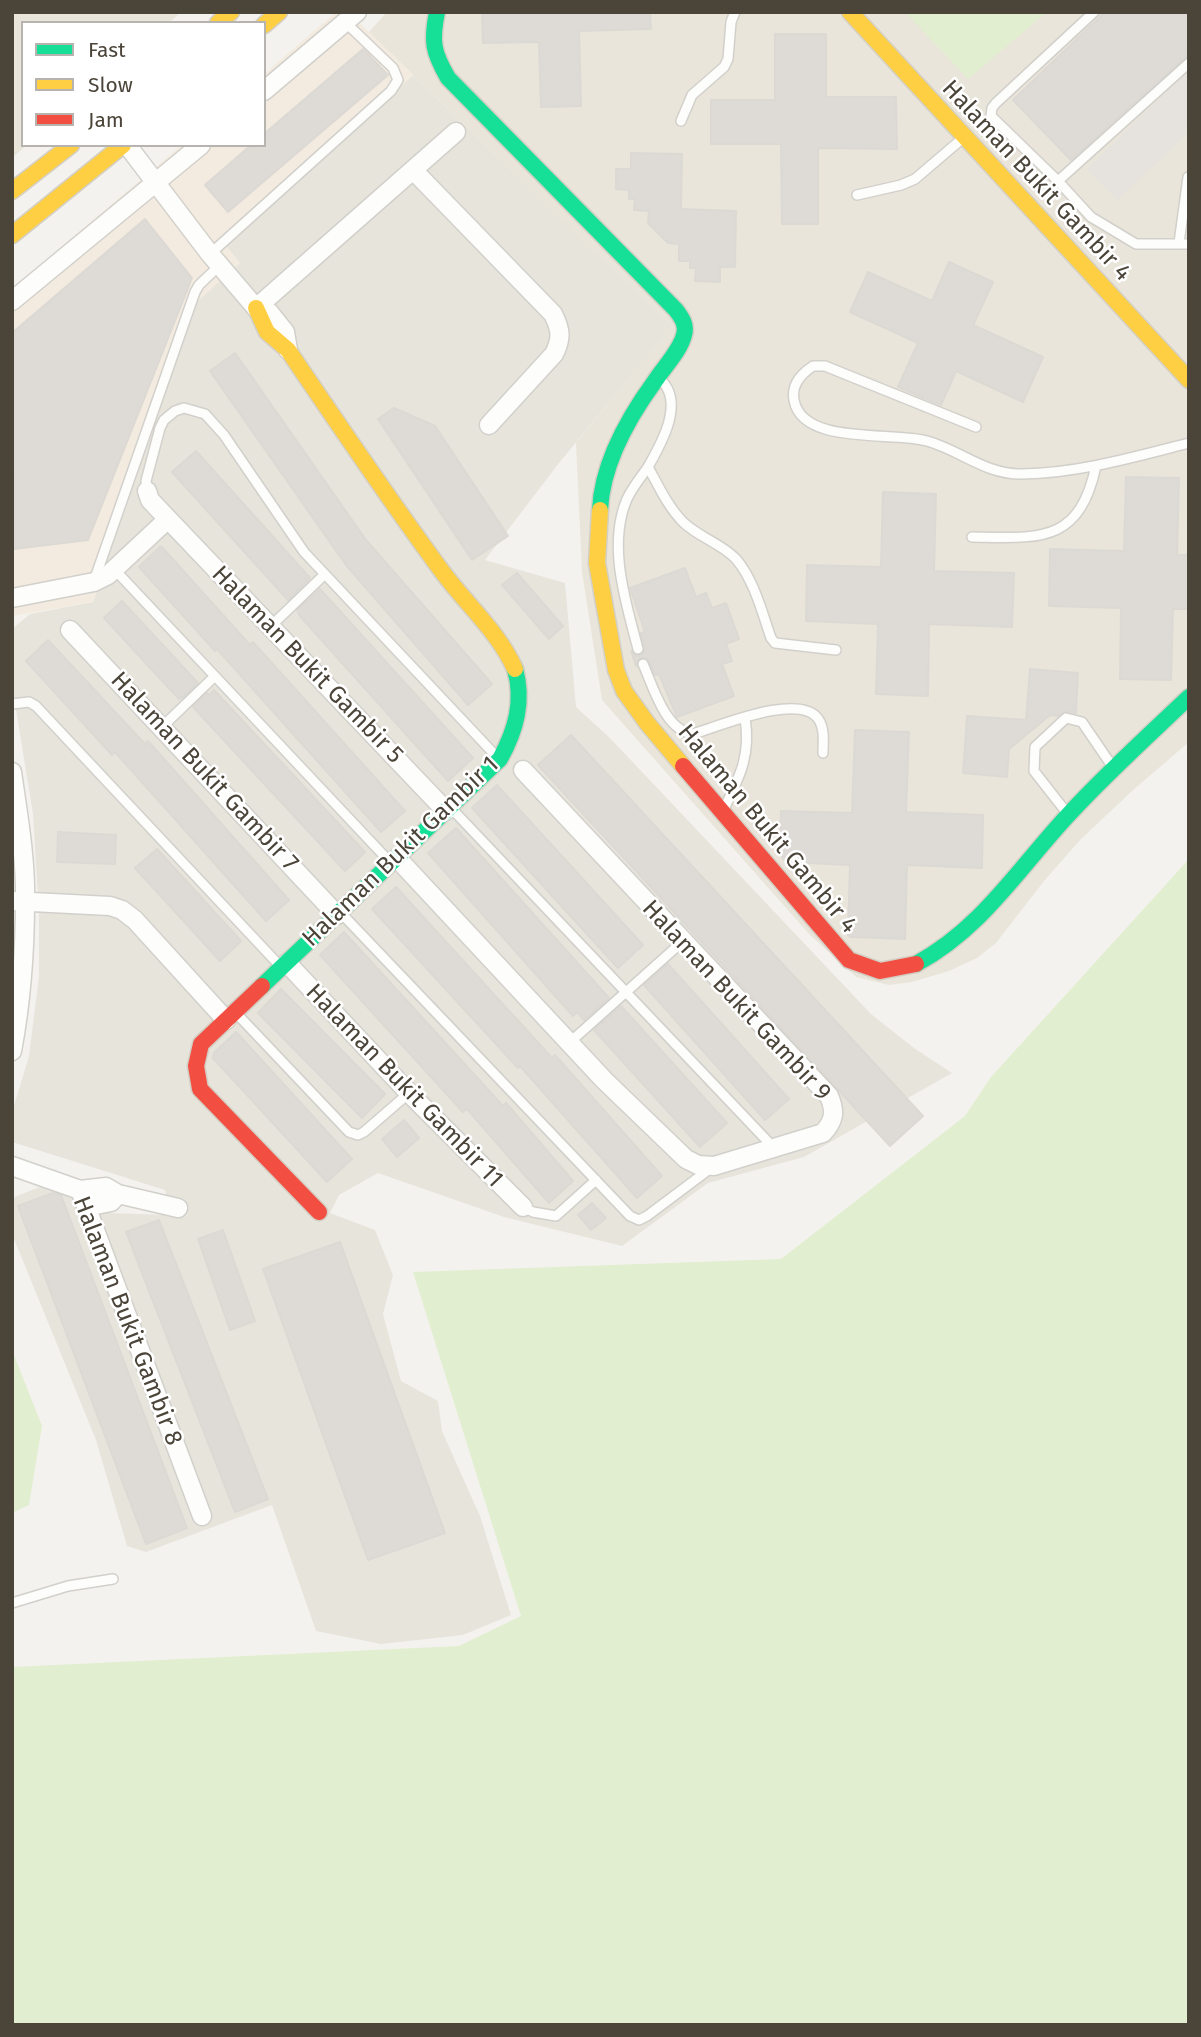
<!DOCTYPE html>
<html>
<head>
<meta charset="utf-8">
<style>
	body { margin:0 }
	#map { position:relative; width:1201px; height:2037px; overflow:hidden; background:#f4f2ee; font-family:"Fira Sans",sans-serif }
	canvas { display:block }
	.frame { position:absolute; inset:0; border:14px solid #4b4439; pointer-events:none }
	.legend { position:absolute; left:21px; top:21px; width:245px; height:126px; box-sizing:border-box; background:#fff; border:2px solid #b7b4b0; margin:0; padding:9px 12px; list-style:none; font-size:21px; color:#4b4439 }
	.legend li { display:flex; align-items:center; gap:14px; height:35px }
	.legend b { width:35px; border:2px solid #b7b4b0 }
</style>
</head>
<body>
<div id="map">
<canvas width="1201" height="2037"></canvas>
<div class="frame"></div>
<ul class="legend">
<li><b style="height:9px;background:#16e098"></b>Fast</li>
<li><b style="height:9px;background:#ffcf43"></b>Slow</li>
<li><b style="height:9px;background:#f24e42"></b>Jam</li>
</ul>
</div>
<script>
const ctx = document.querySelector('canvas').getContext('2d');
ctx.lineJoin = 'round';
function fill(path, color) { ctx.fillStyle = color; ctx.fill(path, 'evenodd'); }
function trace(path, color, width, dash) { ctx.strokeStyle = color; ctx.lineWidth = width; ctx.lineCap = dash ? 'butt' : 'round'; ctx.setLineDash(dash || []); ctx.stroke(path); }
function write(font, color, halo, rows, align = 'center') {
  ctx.font = font + ' "Fira Sans",sans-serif'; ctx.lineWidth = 5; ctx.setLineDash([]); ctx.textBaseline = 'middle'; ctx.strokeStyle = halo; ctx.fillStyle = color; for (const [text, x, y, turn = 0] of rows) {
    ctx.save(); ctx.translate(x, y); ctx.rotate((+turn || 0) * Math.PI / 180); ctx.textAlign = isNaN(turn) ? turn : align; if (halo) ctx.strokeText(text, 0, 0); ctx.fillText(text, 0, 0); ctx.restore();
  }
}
fill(new Path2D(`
	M413,75l259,251 -113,137 -74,97 80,23 11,124 33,30 262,277 43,34 38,25 -148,84 -96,26 -86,63 -118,-29 -126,-44 -39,22 -9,18 45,17 18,45 -10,39 18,67 37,20 4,30 38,85 31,99 -48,20 -82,9 -65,-13 -44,-126 -126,47 -19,-6 -31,-106 -84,-206v-36l30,-12 67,27 62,2 -6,-25 -153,-48v-30l17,-56 10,-80v-61l-6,-101 -21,-129v-56l18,-15 63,-12 104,-301 43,-38 -14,-17z`), '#e7e4dc');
fill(new Path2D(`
	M336,12h13l64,63 -187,171 14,17 -43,39 -104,300 -81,14v-328l170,-143h82v-71z`), '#f3ebdf');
fill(new Path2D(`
	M12,12h169l-12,11h-146v122h4l-15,13z
	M387,12h802v730l-57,49 -51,48 -37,42 -48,62 -19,15 -28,13 -37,11 -23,3 -33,-8 -46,-42 -208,-235 -20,-128 -6,-129 95,-117 -302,-294z`), '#eae5da');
fill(new Path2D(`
	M905,12h142l-79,67z
	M1189,859v1166h-1177v-358l447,-21 62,-30 -108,-344 368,-13 184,-143 26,-39z
	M12,1350l30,76 -13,79 -17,8z`), '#e1eecf');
fill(new Path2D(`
	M1189,70v61l-71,69 -31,-31z`), '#e6e3df');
const building = new Path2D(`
	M482,12h168l1,17 -72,2 2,75 -40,1 -2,-65 -56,1z
	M1105,12h84v42l-118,106 -58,-60z
	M775,34h51v63h70l1,52 -79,-1v76h-36l-1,-80h-70v-44h64z
	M363,49l25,26 -160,137 -23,-27 46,-40h13v-11z
	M631,153l51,1 -1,55 55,2 -1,56h-15v15l-25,-1 1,-13h-6v-7h-11v-17l-11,-1 -20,-20 1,-12 -15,-1 1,-11h-6v-9l-13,-1v-20h15z
	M145,219l47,59 -104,262 -74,9 -2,-216z
	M949,262l44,20 -20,43 70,32 -20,45 -67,-31 -15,34 -43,-18 20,-44 -68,-31 18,-40 64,29z
	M235,353l131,187 126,144 -24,21 -122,-140 -136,-194z
	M394,408l41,18 73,110 -36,24 -94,-141z
	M196,451l114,127 -22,22 -116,-128z
	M1126,477l53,1 -2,77h12v54h-16l-2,71 -51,-1 1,-71 -72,-2 1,-57 74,2z
	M883,492l53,2 -2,77 80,2 -2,54 -83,-3 -1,72 -52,-2 2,-70 -72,-3 1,-56 74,2z
	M161,546l89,99 3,-3 152,169 -24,21 -164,-183 -2,2 -76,-84z
	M685,568l11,29 10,-4 6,15 14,-5 13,36 -13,5 6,17 -10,3 12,32 -57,21 -18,-43 -4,1 -7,-16 -8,-1 -4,8 -5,-15 6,5 6,-3 2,-5 -4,-15 4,-1 -15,-44z
	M517,573l46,53 -14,13 -47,-54z
	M320,589l153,169 -25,23 -149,-166 -2,-5z
	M122,601l76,82 -15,14 -4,2 -75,-81z
	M48,640l97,104 3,-3 141,159 -23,21 -151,-169 -3,3 -86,-94z
	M1030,669l48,4 -2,40 -11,-2 -7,5 -8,-1 -41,34 -2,28 -44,-4 4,-57 59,4z
	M214,690l151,162 -20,19 -152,-164 14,-14 2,2z
	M855,730l54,2 -3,80 77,3 -1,53 -75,-3 -2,74 -55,-2 -2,-2 2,-70 -64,-3 -6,-8 1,-43 71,2z
	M571,735l352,381 -33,30 -352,-381z
	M497,785l146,160 -25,23 -146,-160z
	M456,828l153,170 -25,22 -7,-8 -4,4 -145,-163z
	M58,832l58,3 -1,29 -58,-2z
	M157,849l84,92 -21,20 -85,-93z
	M396,887l156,171 3,-3 107,121 -25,22 -117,-132 -2,2 -146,-159z
	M344,932l159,174 3,-3 67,78 -24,22 -82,-94 -4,3 -143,-157z
	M668,964l121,135 -24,21 -121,-135z
	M281,989l104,105 -23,24 -104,-105z
	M621,1006l106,117 -27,24 -106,-117z
	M236,1032l116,127 -25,23 -114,-124 1,-5z
	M404,1120l15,18 -22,19 -15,-18z
	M53,1193l8,2 126,333 -41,16 -128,-338z
	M592,1203l14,15 -15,12 -13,-15z
	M159,1220l109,279 -33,13 -109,-280z
	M223,1230l32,91 -25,9 -32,-91z
	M340,1242l105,291 -77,27 -105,-291z`);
fill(building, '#dedbd6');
trace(building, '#dcd9d4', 2);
const lane = new Path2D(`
	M1094,12l-98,91 -4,5 -1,8 67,65 33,36 45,27h53
	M681,121l11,-26 32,-28 4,-8 3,-37 4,-10
	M1058,181l131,-118
	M857,195l44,-10 14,-6 48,-41
	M1179,243l9,-66
	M210,254l181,-163 7,-11 -5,-12 -48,-46
	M661,380c24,23 0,64 -13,87 10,18 20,40 35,55 15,15 38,21 53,37 18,21 26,53 35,79l4,5 61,7
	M976,427l-151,-61h-12c-12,8 -22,19 -19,34 8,46 99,31 133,41 33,9 59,34 95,33 57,-1 112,-17 167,-31
	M147,491l-1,-10 14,-53 4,-8 11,-9 9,-3 21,6 19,21 80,117 194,206
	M972,537c68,1 107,7 124,-71
	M115,570l274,291
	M94,581l101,-289 4,-7 21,-20
	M271,626l53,-51
	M638,649c-12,-46 -31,-104 -11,-150 5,-11 14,-22 21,-32
	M643,664c10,22 22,67 50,70 27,-8 108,-43 126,-14 6,10 4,22 4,33
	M12,704l17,-2 7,4 244,260
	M162,727l53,-51
	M451,808l323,340
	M724,809c16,-33 27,-54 21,-91
	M1067,813l-33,-42 1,-24 31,-29 16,4 30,44
	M341,913l289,303 9,4 8,-4 64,-48
	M236,1013l113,119 9,3 6,-3 45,-39
	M569,1043l113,-101
	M523,1207l10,5 23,4 40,-36
	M12,1603l56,-17 45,-7`);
const street = new Path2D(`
	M264,91l93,-79
	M127,145l83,109 46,54 13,4 16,20 3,18
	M414,171l139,143c8,16 9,24 1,40l-65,71
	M12,301l189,-156
	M256,308l200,-176
	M147,491l3,9 18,19 278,292
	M12,598l82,-16 14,-7 60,-56
	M70,630l267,285
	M12,772c6,42 14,86 13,129 0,49 -4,102 -13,150
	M397,858l207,222 82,79 12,6 16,1 109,-33c11,-12 13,-21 6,-37l-306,-326
	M12,901l98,5 12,4 13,10 91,100
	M287,963l122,130 114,114
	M12,1166l68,24 26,-3 12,7 60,14
	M80,1190l122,326
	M86,1207l25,-5 7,-8`);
const fast = new Path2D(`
	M437,12c-6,30 -4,40 11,66l228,232c6,8 11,15 8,25 -4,16 -20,32 -29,46 -27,37 -53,83 -55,129
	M916,964c67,-36 104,-98 155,-152 37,-40 78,-77 118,-115
	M262,986l238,-227c16,-29 24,-58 15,-90`);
const slow = new Path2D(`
	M850,12l339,368
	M218,23l13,-11
	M264,25l15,-13
	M12,191l59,-46
	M12,235l111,-90
	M256,308l11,24 21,18c50,74 100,148 153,220 24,33 57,61 74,99
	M600,510l-3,53 19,107 8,21 23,32 36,43`);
const jam = new Path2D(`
	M683,766l166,194 31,11 36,-7
	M262,986l-61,58 -5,22 4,23 119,123`);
trace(lane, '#d2d0cb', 12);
trace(street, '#d2d0cb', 21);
trace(fast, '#d3cfc5', 19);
trace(slow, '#d3cfc5', 19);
trace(jam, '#d3cfc5', 19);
trace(lane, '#fdfdfc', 9);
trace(street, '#fdfdfc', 18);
trace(fast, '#16e098', 16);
trace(slow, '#ffcf43', 16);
trace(jam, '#f24e42', 16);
write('24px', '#4b4439', '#fff', [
	["Halaman Bukit Gambir 4",1036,181,47],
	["Halaman Bukit Gambir 5",307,665,46],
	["Halaman Bukit Gambir 7",204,772,47],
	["Halaman Bukit Gambir 4",767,829,50],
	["Halaman Bukit Gambir 1",401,852,-44],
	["Halaman Bukit Gambir 9",736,1001,47],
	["Halaman Bukit Gambir 11",404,1086,46],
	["Halaman Bukit Gambir 8",127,1321,69]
]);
</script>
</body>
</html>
